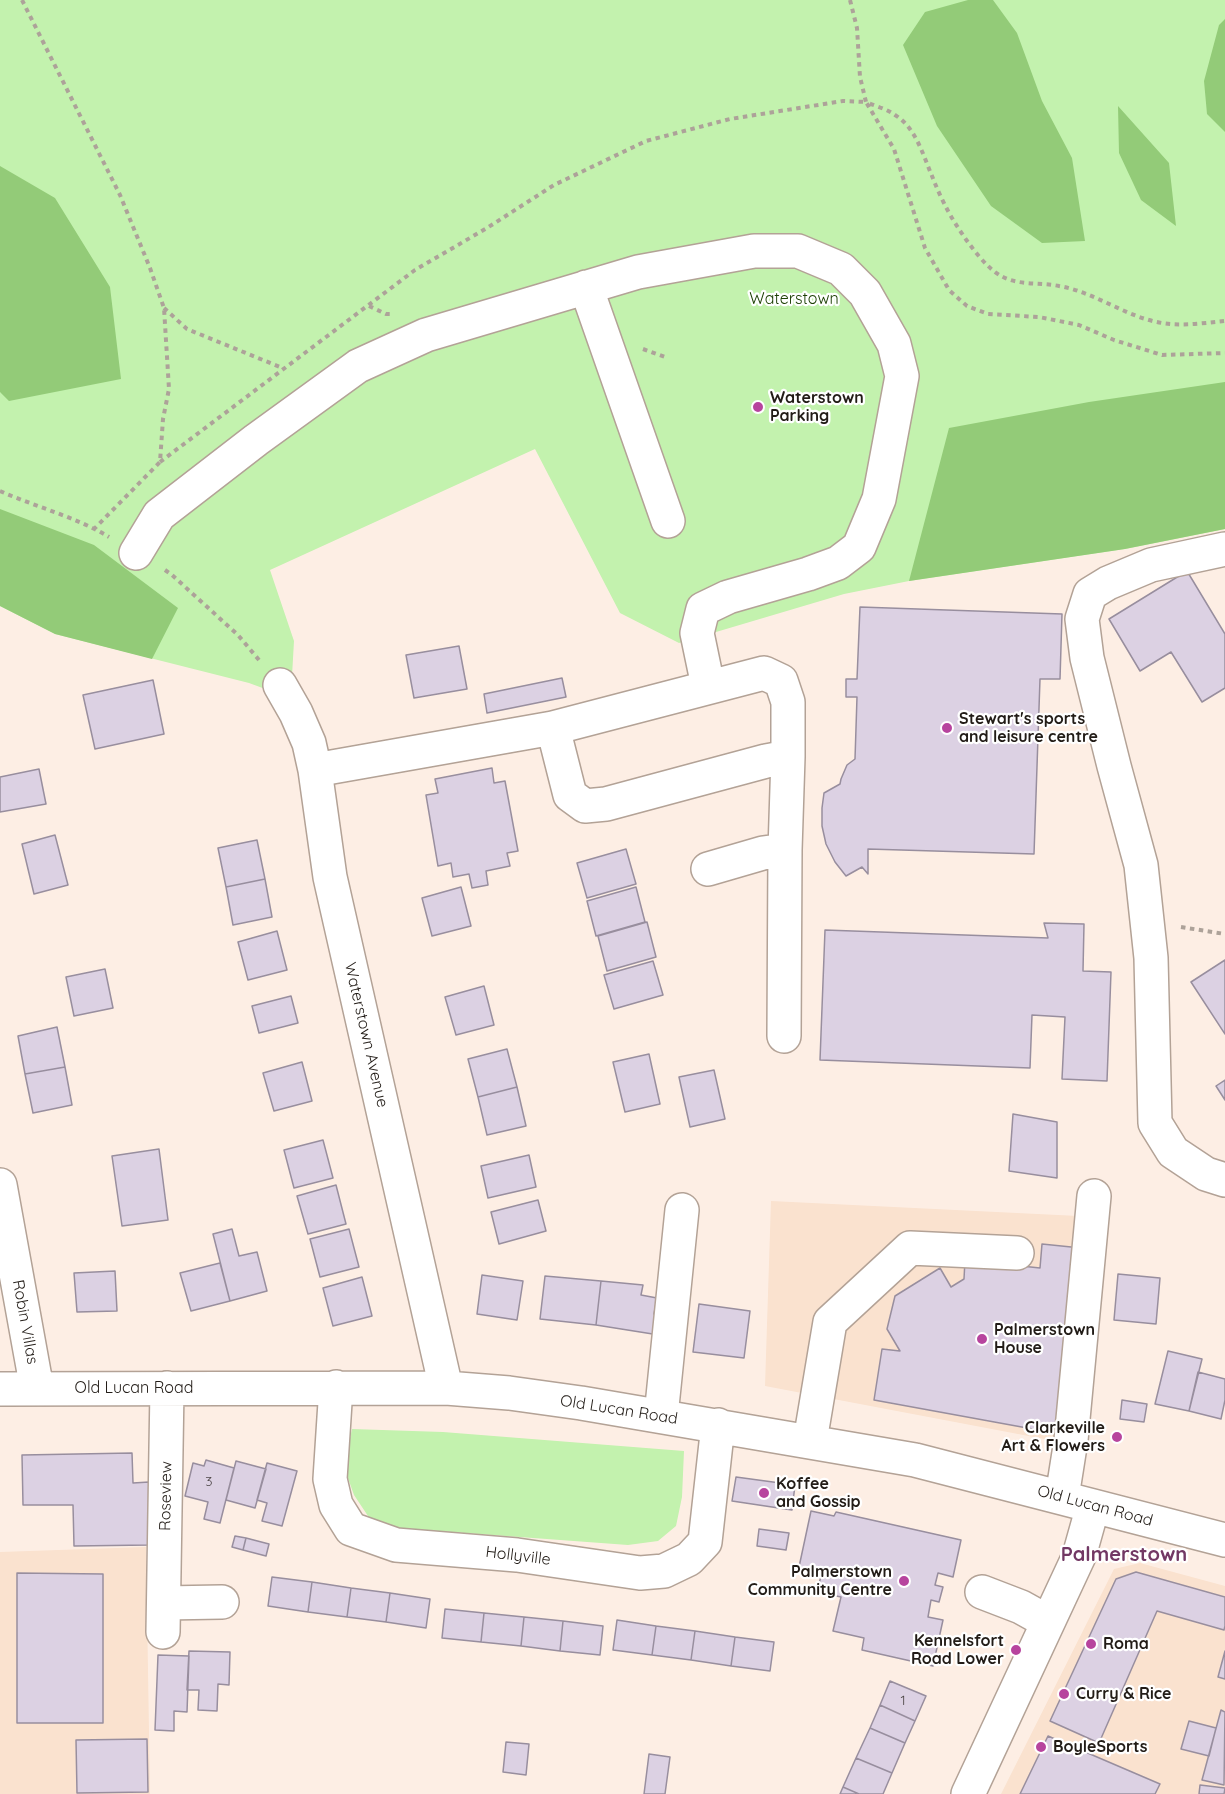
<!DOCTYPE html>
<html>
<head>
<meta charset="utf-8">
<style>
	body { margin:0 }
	canvas { display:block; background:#fdeee4 }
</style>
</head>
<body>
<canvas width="1225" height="1794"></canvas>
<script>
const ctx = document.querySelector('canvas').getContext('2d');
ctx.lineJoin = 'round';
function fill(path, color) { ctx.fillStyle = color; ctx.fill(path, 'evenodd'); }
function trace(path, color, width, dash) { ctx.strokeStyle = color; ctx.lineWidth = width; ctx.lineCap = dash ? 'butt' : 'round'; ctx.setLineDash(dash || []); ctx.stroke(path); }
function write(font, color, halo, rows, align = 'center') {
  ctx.font = font + ' Quicksand,sans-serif'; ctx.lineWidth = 4.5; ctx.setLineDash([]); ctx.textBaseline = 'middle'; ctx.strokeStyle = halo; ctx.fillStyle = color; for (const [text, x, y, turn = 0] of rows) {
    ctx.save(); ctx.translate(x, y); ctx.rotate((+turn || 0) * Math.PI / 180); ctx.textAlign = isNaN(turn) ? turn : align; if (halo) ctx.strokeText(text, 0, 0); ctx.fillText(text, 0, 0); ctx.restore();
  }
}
fill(new Path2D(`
	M771,1201l328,16 -23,228 -311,-59z
	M146,1547l4,247h-150v-242z
	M1140,1563l85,23v208h-224l113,-225z`), '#fae2cf');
fill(new Path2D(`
	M0,0h1225v529l-100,20 -216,32 -65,13 -165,49 -59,-30 -85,-164 -265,121 24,71 -2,35 -24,14 -19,-7 -194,-49 -55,-28z
	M352,1429l91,3 241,19 -2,46 -6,29 -18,15 -30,4 -244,-18 -14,-8 -16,-24 -10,-28z`), '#c3f2ae');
fill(new Path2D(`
	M968,0h25l24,33 25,68 30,57 13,83 -43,2 -51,-37 -54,-80 -34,-81 22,-33z
	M1225,19v113l-18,-18 -3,-33 15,-56z
	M1118,106l51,57 7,63 -35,-26 -22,-47z
	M0,166l55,32 55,89 11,92 -112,22 -9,-9z
	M1225,382v147l-100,20 -216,32 40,-153 140,-26z
	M0,509l94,36 84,63 -26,51 -97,-25 -55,-28z`), '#93cb78');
const building = new Path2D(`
	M1187,571l38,63v54l-23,14 -31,-50 -31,19 -31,-52z
	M860,607l202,7 -2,65h-20l-6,175 -166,-5v25l-6,-7 -16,9 -11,-14 -9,-18 -4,-18v-18l2,-15 16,-9 1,-5 6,-14 8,-6 2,-62h-11v-18h11z
	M459,646l8,43 -53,9 -8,-43z
	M562,678l4,19 -79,16 -3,-19z
	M153,680l11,54 -69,15 -12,-54z
	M492,768l2,15 11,-2 13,70 -11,2 3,13 -24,5 2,14 -16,3 -3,-14 -16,3 -2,-14 -13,3 -12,-71 12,-2 -3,-14z
	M39,769l7,35 -46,8v-35z
	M55,835l13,50 -34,9 -12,-50z
	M257,840l8,39 -39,8 -8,-39z
	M626,849l10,35 -49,14 -10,-35z
	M265,879l7,38 -39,8 -7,-38z
	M461,887l10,39 -39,10 -10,-38z
	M636,887l9,35 -49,14 -9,-35z
	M647,922l9,35 -49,14 -9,-35z
	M1044,923l40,1 -1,47 28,1 -4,109 -45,-2 3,-62 -33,-2 -2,53 -210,-8 5,-130 223,8z
	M277,931l10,39 -39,10 -10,-38z
	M1225,960v74l-34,-52z
	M653,961l10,34 -49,14 -10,-34z
	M105,969l8,39 -39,8 -8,-39z
	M484,986l10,39 -38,10 -11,-38z
	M291,996l7,27 -39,10 -7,-27z
	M57,1027l8,40 -40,7 -7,-38z
	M507,1049l10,38 -39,10 -10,-38z
	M649,1054l11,50 -35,8 -12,-50z
	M302,1062l10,39 -38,10 -11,-38z
	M65,1067l7,38 -39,8 -8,-39z
	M714,1070l11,49 -35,8 -11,-50z
	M1225,1080v20l-9,-14z
	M517,1087l9,39 -39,9 -9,-38z
	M1013,1114l44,8v56l-48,-7z
	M323,1140l10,38 -39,10 -10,-38z
	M159,1149l9,71 -46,6 -10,-70z
	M529,1155l7,32 -48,11 -7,-32z
	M336,1185l10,39 -38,10 -11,-38z
	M538,1200l8,31 -47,13 -8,-32z
	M232,1229l7,27 18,-4 10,39 -37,10 -17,-67z
	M349,1229l10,38 -39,10 -10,-38z
	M1042,1244l39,4 -21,186 -186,-34 8,-51 18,2 -13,-22 8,-33 45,-28 11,19 13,-8 1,-19 75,8z
	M220,1263l10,38 -39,10 -11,-38z
	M115,1271l2,40 -40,1 -3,-39z
	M1118,1274l42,4 -4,46 -42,-4z
	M482,1275l41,6 -6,39 -40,-6z
	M545,1276l56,5 -5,44 -56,-6z
	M362,1277l10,39 -39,10 -10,-38z
	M601,1281l42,4 -2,10 16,3 -3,16 7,1 -2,20 -63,-10z
	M699,1304l51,7 -6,47 -51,-6z
	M1168,1351l34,8 -13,52 -34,-7z
	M1198,1372l27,7v21l-4,19 -32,-8z
	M1122,1400l25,4 -3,18 -24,-3z
	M132,1453l1,30 16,-1v63l-75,1 -1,-41h-50l-1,-50z
	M206,1460l28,8 -14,55 -16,-4 4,-17 -23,-6 8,-33 11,3z
	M236,1461l30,8 -11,39 -29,-8z
	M267,1463l30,8 -15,55 -20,-5 5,-18 -10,-3z
	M736,1477l59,8 -3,25 -60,-9z
	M811,1511l23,5 2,-4 125,28 -8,37 -15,-4 -3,12 8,2 -4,15 -8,-2 -3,17 15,3 -10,46 -71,-16 2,-12 -31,-7 8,-34 -24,-5 5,-20 -23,-5z
	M759,1529l30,4 -3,17 -29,-4z
	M235,1536l11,2 -3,12 -11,-3z
	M246,1538l23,6 -3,12 -23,-6z
	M1136,1572l89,25v29l-1,4 -67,-19 -58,132 -49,-22 66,-142z
	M17,1573l86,1v149h-86z
	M272,1577l40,5 -4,30 -40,-6z
	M312,1582l39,6 -4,29 -39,-5z
	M351,1588l39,5 -4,29 -39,-5z
	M390,1593l40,6 -4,29 -40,-6z
	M445,1609l39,4 -3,29 -39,-4z
	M484,1613l40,4 -3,29 -40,-4z
	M524,1617l39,4 -3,30 -39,-5z
	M617,1620l39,6 -4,29 -39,-5z
	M563,1621l40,5 -3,29 -40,-4z
	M656,1626l39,5 -4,29 -39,-5z
	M695,1631l40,6 -4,29 -40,-6z
	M735,1637l39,5 -4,29 -39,-5z
	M189,1651l41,1 -1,33 -11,-1 -1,27 -19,-1 1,-20h-12z
	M1225,1651v28l-7,-2z
	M158,1655l31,1 -2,56 -13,-1v20l-19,-1z
	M890,1681l36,15 -11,25 -35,-16z
	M880,1705l35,16 -10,22 -35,-15z
	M1221,1710l4,2 -1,73 -22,-5z
	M1189,1721l27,7 -7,28 -28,-7z
	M870,1728l35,15 -13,30 -36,-15z
	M1048,1736l112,48 -5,10h-135z
	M147,1739l1,53 -71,1 -1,-53z
	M506,1742l23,2 -3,31 -23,-3z
	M649,1754l21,3 -5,37h-21z
	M856,1758l36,15 -9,21h-24l-16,-7z
	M1200,1785l25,3 -1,6h-25z
	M843,1787l16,7h-19z`);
fill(building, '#dcd1e3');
trace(building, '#988e9e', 1.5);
const minor = new Path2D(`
	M586,287l82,234
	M1225,549l-74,16 -43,18 -18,11 -8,25 5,39 27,108 27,99 10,93 4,165 18,29 33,22 19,6
	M136,553l23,-38 97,-75 102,-74 68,-31 212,-63 116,-21h44l43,18 24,24 29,51 8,32 -23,123 -20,48 -21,16 -30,11 -80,23 -25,12 -6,24 11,53
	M280,685l16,28 13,30 6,27 15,107 116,511
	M315,770l238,-42 211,-55 17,8 7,21v55l-22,4 -160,43 -21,2 -15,-11 -17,-67
	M708,869l55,-16 22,-3
	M784,1036l1,-186 3,-93
	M0,1185l37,204
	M336,1387l-6,92 6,26 15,24 45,16 121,10 123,18 24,-2 25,-12 16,-17 13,-117
	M0,1389l446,-1 63,5 72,10 334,57 310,80
	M661,1416l21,-206
	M810,1441l20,-119 80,-74 107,5
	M1062,1497l9,-57 23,-244
	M982,1592l39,15 27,15
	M164,1603l58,-1
	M163,1632l4,-244
	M968,1794l111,-238 14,-50`);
trace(minor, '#b3a296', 36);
trace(new Path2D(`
	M22,0l98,195 30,73 14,40 5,81 -6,30 -3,43 -65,66
	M850,0l7,28 3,49 6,25c9,4 21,7 29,13 21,13 28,40 37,61 7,18 16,37 27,53 9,14 27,39 42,47 18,10 39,6 58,10 35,6 64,29 98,36 22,5 46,1 68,-1
	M369,306l17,8h4
	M164,308l23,21 98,40
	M643,349l22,8
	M160,462l255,-192 72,-42 67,-43 92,-44 84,-22 113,-18 23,1 28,47 31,99 24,42 18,16 21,8 51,3 40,8 35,15 48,15 63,-2
	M0,491c36,16 76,26 109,46
	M165,570l7,5 66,60 21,25
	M1181,927l44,7`), '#ada299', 4, [4.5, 4.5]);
trace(minor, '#fff', 33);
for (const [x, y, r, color] of [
	[758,407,6,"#b7449e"],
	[947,728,6,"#b7449e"],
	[982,1339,6,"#b7449e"],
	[1117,1437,6,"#b7449e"],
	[764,1493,6,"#b7449e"],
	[904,1581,6,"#b7449e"],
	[1091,1644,6,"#b7449e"],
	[1016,1650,6,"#b7449e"],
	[1064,1694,6,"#b7449e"],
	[1041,1747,6,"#b7449e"]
]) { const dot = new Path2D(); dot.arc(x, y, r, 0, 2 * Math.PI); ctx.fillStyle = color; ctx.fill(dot); trace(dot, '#fff', 2); }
write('14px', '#50494a', null, [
	["3",209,1482],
	["1",903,1701]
]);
write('16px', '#1d4004', '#fff', [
	["Waterstown",794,299]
]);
write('bold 16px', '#221c17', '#fff', [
	["Waterstown",770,398],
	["Parking",770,416],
	["Stewart's sports",959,719],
	["and leisure centre",959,737],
	["Palmerstown",994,1330],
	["House",994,1348],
	["Clarkeville",1105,1428,"right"],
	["Art & Flowers",1105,1446,"right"],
	["Koffee",776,1484],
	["and Gossip",776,1502],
	["Palmerstown",892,1572,"right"],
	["Community Centre",892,1590,"right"],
	["Kennelsfort",1004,1641,"right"],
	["Road Lower",1004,1659,"right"],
	["Roma",1103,1644],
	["Curry & Rice",1076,1694],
	["BoyleSports",1053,1747]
], 'left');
write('16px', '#221c17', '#fff', [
	["Waterstown Avenue",366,1035,77],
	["Robin Villas",25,1322,80],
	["Old Lucan Road",134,1388],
	["Old Lucan Road",619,1410,9],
	["Roseview",166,1496,-89],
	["Old Lucan Road",1095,1506,15],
	["Hollyville",518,1556,7]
]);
write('bold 20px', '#723864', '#fff', [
	["Palmerstown",1124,1555]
]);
</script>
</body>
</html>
